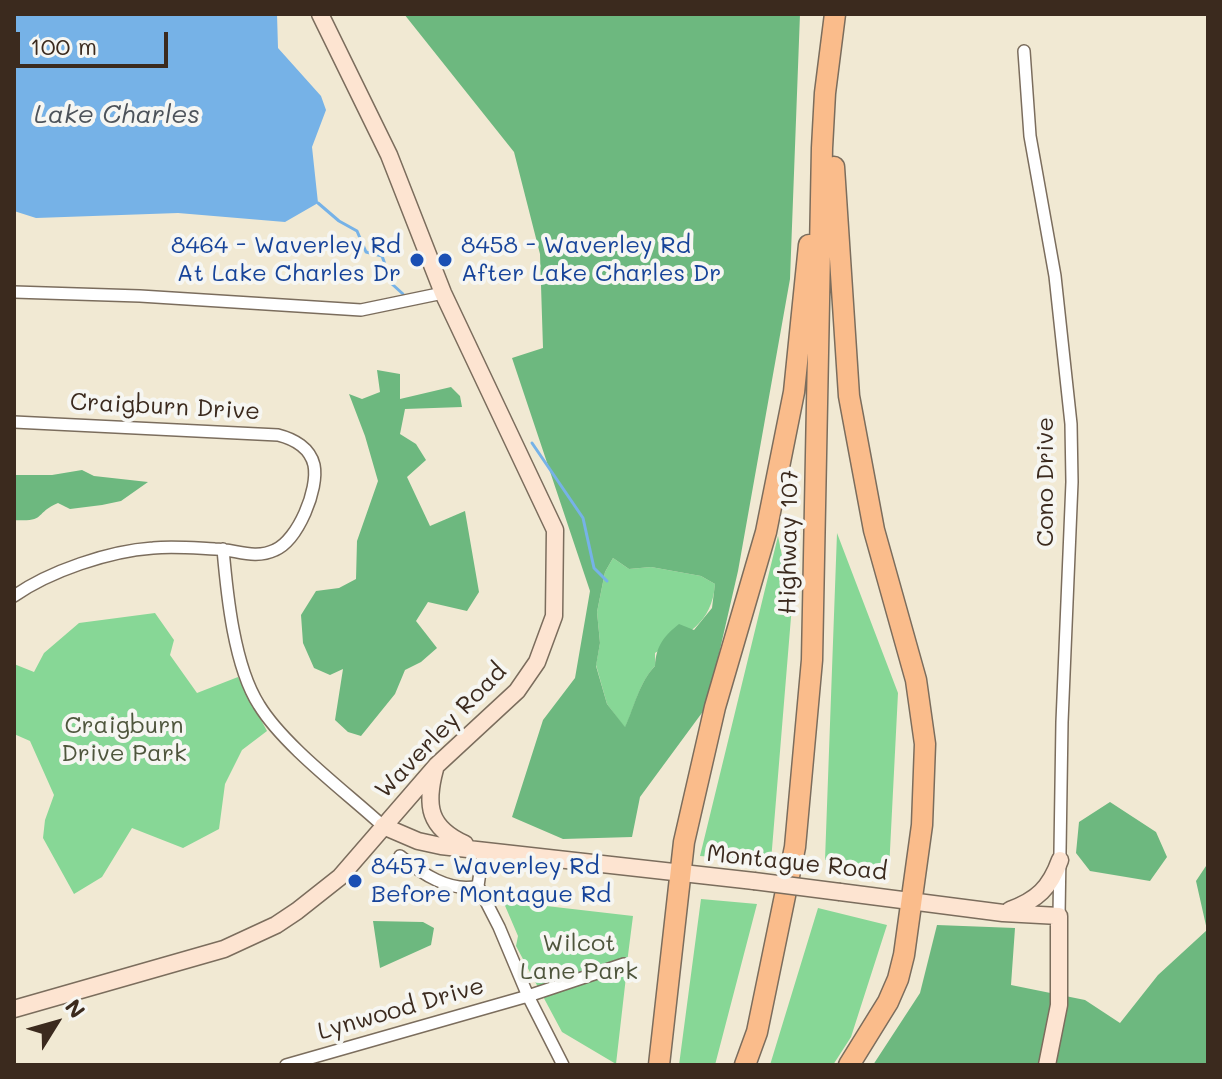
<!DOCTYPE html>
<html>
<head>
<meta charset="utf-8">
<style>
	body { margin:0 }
	#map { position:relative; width:1222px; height:1079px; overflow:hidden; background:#f1e9d3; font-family:Mali,sans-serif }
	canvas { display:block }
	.frame { position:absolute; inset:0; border:16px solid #3b2a1e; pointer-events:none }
	.north { position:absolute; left:16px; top:983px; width:80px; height:80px; -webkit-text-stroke:6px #f6f6f2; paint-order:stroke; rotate:53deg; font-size:22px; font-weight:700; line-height:32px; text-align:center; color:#3b2a1e }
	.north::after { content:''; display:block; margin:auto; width:28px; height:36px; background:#3b2a1e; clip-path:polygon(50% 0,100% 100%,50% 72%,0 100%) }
	.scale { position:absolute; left:16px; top:32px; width:152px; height:36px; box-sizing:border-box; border:4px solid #3b2a1e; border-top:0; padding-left:10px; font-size:24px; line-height:28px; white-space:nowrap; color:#3b2a1e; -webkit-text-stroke:6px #f6f6f2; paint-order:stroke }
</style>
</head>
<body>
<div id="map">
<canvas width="1222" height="1079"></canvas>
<div class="frame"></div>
<div class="north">N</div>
<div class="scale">100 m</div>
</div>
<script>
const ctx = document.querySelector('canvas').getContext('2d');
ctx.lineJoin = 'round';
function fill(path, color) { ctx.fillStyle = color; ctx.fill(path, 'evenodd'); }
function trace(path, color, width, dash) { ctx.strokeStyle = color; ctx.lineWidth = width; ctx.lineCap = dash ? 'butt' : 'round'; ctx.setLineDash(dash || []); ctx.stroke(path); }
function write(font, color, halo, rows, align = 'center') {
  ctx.font = font + ' Mali,sans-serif'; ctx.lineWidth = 8; ctx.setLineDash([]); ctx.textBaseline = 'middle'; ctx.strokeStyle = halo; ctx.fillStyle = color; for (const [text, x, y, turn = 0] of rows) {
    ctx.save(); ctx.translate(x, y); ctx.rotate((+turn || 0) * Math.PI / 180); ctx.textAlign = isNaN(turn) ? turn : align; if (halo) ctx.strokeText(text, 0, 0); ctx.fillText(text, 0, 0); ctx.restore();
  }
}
fill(new Path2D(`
	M837,533l61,160 -9,177 -64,-10z
	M778,536l14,69 -21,256 -71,-5z
	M613,558l16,11 22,-2 50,9 14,8c-3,40 -28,50 -60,69v13c-16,17 -20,40 -30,62l-18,-24 -11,-39 4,-22 -3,-31 8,-40z
	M155,613l19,27 -4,15 27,38 41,-16 29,54 -25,19 -17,34 -6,45 -36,19 -51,-20 -30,49 -28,17 -31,-56 2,-18 9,-25 -24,-54 -16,-7v-70l20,8 10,-19 35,-30z
	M701,899l56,5 -42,161h-36z
	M503,901l130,15 -6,47 2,4 -2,1 -11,96 -54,-32 -46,-86 2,-10z
	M818,908l69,17 -36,112 -18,28h-63z`), '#87d796');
fill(new Path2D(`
	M404,14h396l-10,265 -52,292 -31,135 -67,91 -8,40 -69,2 -51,-22 31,-97 32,-42 15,-87 -78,-233 31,-10 -3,-94 -26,-102zM613,558l16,11 22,-2 50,9 14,8 -3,24 -18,22 -15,-6c-15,12 -23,22 -24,42 -16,17 -20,39 -30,61l-18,-23 -11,-38 4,-23 -3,-31 8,-40z
	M377,370l23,4v25l51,-12 9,9 2,11 -57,2 -5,25 16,10 10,16 -19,17 23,49 35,-15 14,81 -12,19 -39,-9 -12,19 21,27 -16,14 -16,8 -10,24 -34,42 -13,-4 -13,-12 8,-51 -13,6 -16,-7 -11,-25 -2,-28 15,-24 23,-3 17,-9 1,-38 21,-60 -13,-45 -16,-42 13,5 18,-7z
	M82,470l12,6 54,6 -27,19 -19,4 -32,4 -12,-6c-25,11 -11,19 -44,17v-45h38z
	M1110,802l46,30 11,25 -17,24 -60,-10 -14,-18 3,-31z
	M1208,863v202h-335l47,-72 17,-68 78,3 -4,57 74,15 35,23 38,-48 49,-45 -11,-49z
	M373,921l50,1 11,6 -3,17 -51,23z`), '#6db87f');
fill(new Path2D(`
	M14,14h263l1,34 43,48 5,14 -14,37 6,56 -33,19 -107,-9 -142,5 -22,-7z`), '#76b2e7');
trace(new Path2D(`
	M318,203l21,18 18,10 9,21 16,4 10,28 11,10
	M532,443l51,75 11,50 13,13`), '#76b2e7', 3);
const street = new Path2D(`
	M1024,51l6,85 25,140 16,148 1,58 -10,240 -3,194
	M14,292l126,4 221,14 82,-17
	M14,422l264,13c16,4 32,13 36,30 5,24 -16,75 -39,85 -21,10 -40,-1 -60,-1 -21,-1 -42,-3 -62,-1 -44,3 -103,23 -139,48
	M223,549c4,46 11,117 36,156 25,41 87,87 124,121
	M483,851l-5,35 21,41 29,69 35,69
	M400,856c21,17 50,37 78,30
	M286,1065l242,-69 96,-32`);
const secondary = new Path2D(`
	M435,769c-10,37 -6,59 30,75
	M383,826l35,15 23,5 313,35
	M840,892l163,21 56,3v89l-12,60
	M1010,910c27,-10 40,-22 50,-50
	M14,1009l210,-60 52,-24 21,-14 43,-34 97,-112 80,-74 20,-29 17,-46 1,-86 -112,-237 -54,-138 -69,-141`);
const highway = new Path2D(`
	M834,167l15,229 25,134 42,150 9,64 -3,81 -18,130 -6,24 -10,23 -39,63
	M659,1065l25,-223 31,-135 51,-175 28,-140 15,-147
	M745,1065l12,-33 38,-185 17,-187 10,-512 3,-55 10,-79`);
trace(street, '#7b6d5d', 14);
trace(secondary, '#7b6d5d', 19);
trace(highway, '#7b6d5d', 23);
trace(street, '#fff', 11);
trace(secondary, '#fde4d1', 16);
trace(highway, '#fabc8b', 20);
const secondaryBridge = new Path2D(`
	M754,881l86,11`);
trace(secondaryBridge, '#7b6d5d', 19, []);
trace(secondaryBridge, '#fde4d1', 16);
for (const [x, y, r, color] of [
	[417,260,8,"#1a4fb4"],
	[445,260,8,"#1a4fb4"],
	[355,881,8,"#1a4fb4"]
]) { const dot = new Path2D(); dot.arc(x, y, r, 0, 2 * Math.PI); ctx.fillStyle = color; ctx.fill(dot); trace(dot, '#f6f6f2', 3); }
write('24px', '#164399', '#f6f6f2', [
	["8464 - Waverley Rd",401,246,"right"],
	["At Lake Charles Dr",401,274,"right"],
	["8458 - Waverley Rd",461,246],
	["After Lake Charles Dr",461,274],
	["8457 - Waverley Rd",371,867],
	["Before Montague Rd",371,895]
], 'left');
write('24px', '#3b2a1e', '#f6f6f2', [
	["Craigburn Drive",165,407,3],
	["Cono Drive",1046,482,-90],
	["Highway 107",789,542,-89],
	["Waverley Road",441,731,-46],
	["Montague Road",797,863,6],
	["Lynwood Drive",401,1009,-16]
]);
write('24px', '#4e553c', '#f6f6f2', [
	["Craigburn",124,726],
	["Drive Park",124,754],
	["Wilcot",579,944],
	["Lane Park",579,972]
]);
write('italic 26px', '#4d535a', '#f6f6f2', [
	["Lake Charles",117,115]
]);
</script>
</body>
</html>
